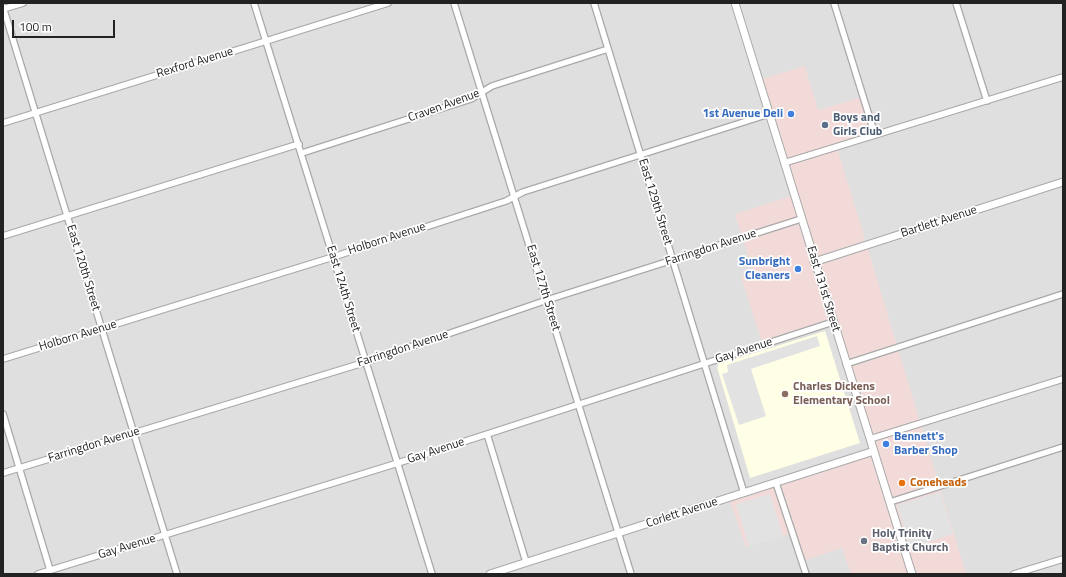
<!DOCTYPE html>
<html>
<head>
<meta charset="utf-8">
<style>
	body { margin:0 }
	#map { position:relative; width:1066px; height:577px; overflow:hidden; background:#f2efe9; font-family:"Titillium Web",sans-serif }
	canvas { display:block }
	.frame { position:absolute; inset:0; border:4px solid #222; pointer-events:none }
	.scale { position:absolute; left:12px; top:20px; width:103px; height:18px; box-sizing:border-box; border:2px solid #222; border-top:0; padding-left:5px; font-size:12px; line-height:14px; white-space:nowrap; color:#222; -webkit-text-stroke:3px #fff; paint-order:stroke }
</style>
</head>
<body>
<div id="map">
<canvas width="1066" height="577"></canvas>
<div class="frame"></div>
<div class="scale">100 m</div>
</div>
<script>
const ctx = document.querySelector('canvas').getContext('2d');
ctx.lineJoin = 'round';
function fill(path, color) { ctx.fillStyle = color; ctx.fill(path, 'evenodd'); }
function trace(path, color, width, dash) { ctx.strokeStyle = color; ctx.lineWidth = width; ctx.lineCap = dash ? 'butt' : 'round'; ctx.setLineDash(dash || []); ctx.stroke(path); }
function write(font, color, halo, rows, align = 'center') {
  ctx.font = font + ' "Titillium Web",sans-serif'; ctx.lineWidth = 3.5; ctx.setLineDash([]); ctx.textBaseline = 'middle'; ctx.strokeStyle = halo; ctx.fillStyle = color; for (const [text, x, y, turn = 0] of rows) {
    ctx.save(); ctx.translate(x, y); ctx.rotate((+turn || 0) * Math.PI / 180); ctx.textAlign = isNaN(turn) ? turn : align; if (halo) ctx.strokeText(text, 0, 0); ctx.fillText(text, 0, 0); ctx.restore();
  }
}
fill(new Path2D(`
	M3,3h1060v571h-1060z`), '#e0dfdf');
fill(new Path2D(`
	M805,66l13,44 45,-13 12,38 -38,12 129,427h-115l-9,-26 -40,13 -10,-28 -46,14 -17,-49 145,-47 -41,-128 -70,22 -22,-68 12,-5 -18,-58 59,-19 -35,-115z`), '#f2dad9');
fill(new Path2D(`
	M825,331l35,112 -110,35 -33,-111 2,-3z`), '#ffffe5');
fill(new Path2D(`
	M817,336l3,10 -69,23 15,47 -27,9 -17,-51 6,-2 -1,-7z
	M940,492l13,42 -43,14 -13,-43z
	M770,494l13,42 -34,11 -13,-43z`), '#e2e2e2');
const minor = new Path2D(`
	M254,3l178,571
	M454,3l177,571
	M594,3l150,490
	M834,3l41,132
	M956,3l31,98
	M3,7l174,567
	M3,9l20,-6
	M3,123l385,-120
	M302,153l169,-54 21,-13 116,-37
	M784,163l279,-86
	M3,236l296,-92
	M3,359l330,-102 173,-56 17,-9 246,-78
	M846,364l217,-70
	M3,414l47,156
	M487,434l39,128
	M870,439l193,-60
	M3,473l363,-111 181,-62 254,-81
	M776,483l30,91
	M890,502l173,-55
	M38,574l360,-111 435,-141
	M1014,574l49,-15`);
const tertiary = new Path2D(`
	M735,3l177,571
	M814,262l249,-80
	M490,574l384,-123`);
trace(minor, '#a9a9a9', 8);
trace(tertiary, '#a9a9a9', 9);
trace(minor, '#fff', 5.5);
trace(tertiary, '#fff', 7);
for (const [x, y, r, color] of [
	[791,114,4,"#3f7fe0"],
	[825,125,4,"#5c6f8a"],
	[798,269,4,"#3f7fe0"],
	[785,394,4,"#8d6e63"],
	[886,444,4,"#3f7fe0"],
	[902,483,4,"#e8710a"],
	[864,541,4,"#6b7280"]
]) { const dot = new Path2D(); dot.arc(x, y, r, 0, 2 * Math.PI); ctx.fillStyle = color; ctx.fill(dot); trace(dot, '#fff', 1.5); }
write('12px', '#222', '#fff', [
	["Rexford Avenue",195,63,-17],
	["Craven Avenue",444,106,-20],
	["East 129th Street",655,202,73],
	["Bartlett Avenue",939,222,-18],
	["Holborn Avenue",387,239,-18],
	["Farringdon Avenue",711,248,-18],
	["East 120th Street",83,268,73],
	["East 127th Street",543,288,73],
	["East 124th Street",343,289,73],
	["East 131st Street",823,289,73],
	["Holborn Avenue",78,336,-17],
	["Farringdon Avenue",403,349,-18],
	["Gay Avenue",744,351,-18],
	["Farringdon Avenue",94,445,-17],
	["Gay Avenue",436,451,-18],
	["Corlett Avenue",682,513,-18],
	["Gay Avenue",127,547,-17]
]);
write('bold 12px', '#366cbe', '#fff', [
	["1st Avenue Deli",783,114],
	["Sunbright",790,262],
	["Cleaners",790,276],
	["Bennett's",894,437,"left"],
	["Barber Shop",894,451,"left"]
], 'right');
write('bold 12px', '#4e5e75', '#fff', [
	["Boys and",833,118],
	["Girls Club",833,132]
], 'left');
write('bold 12px', '#785e54', '#fff', [
	["Charles Dickens",793,387],
	["Elementary School",793,401]
], 'left');
write('bold 12px', '#c56008', '#fff', [
	["Coneheads",910,483]
], 'left');
write('bold 12px', '#5b616d', '#fff', [
	["Holy Trinity",872,534],
	["Baptist Church",872,548]
], 'left');
</script>
</body>
</html>
